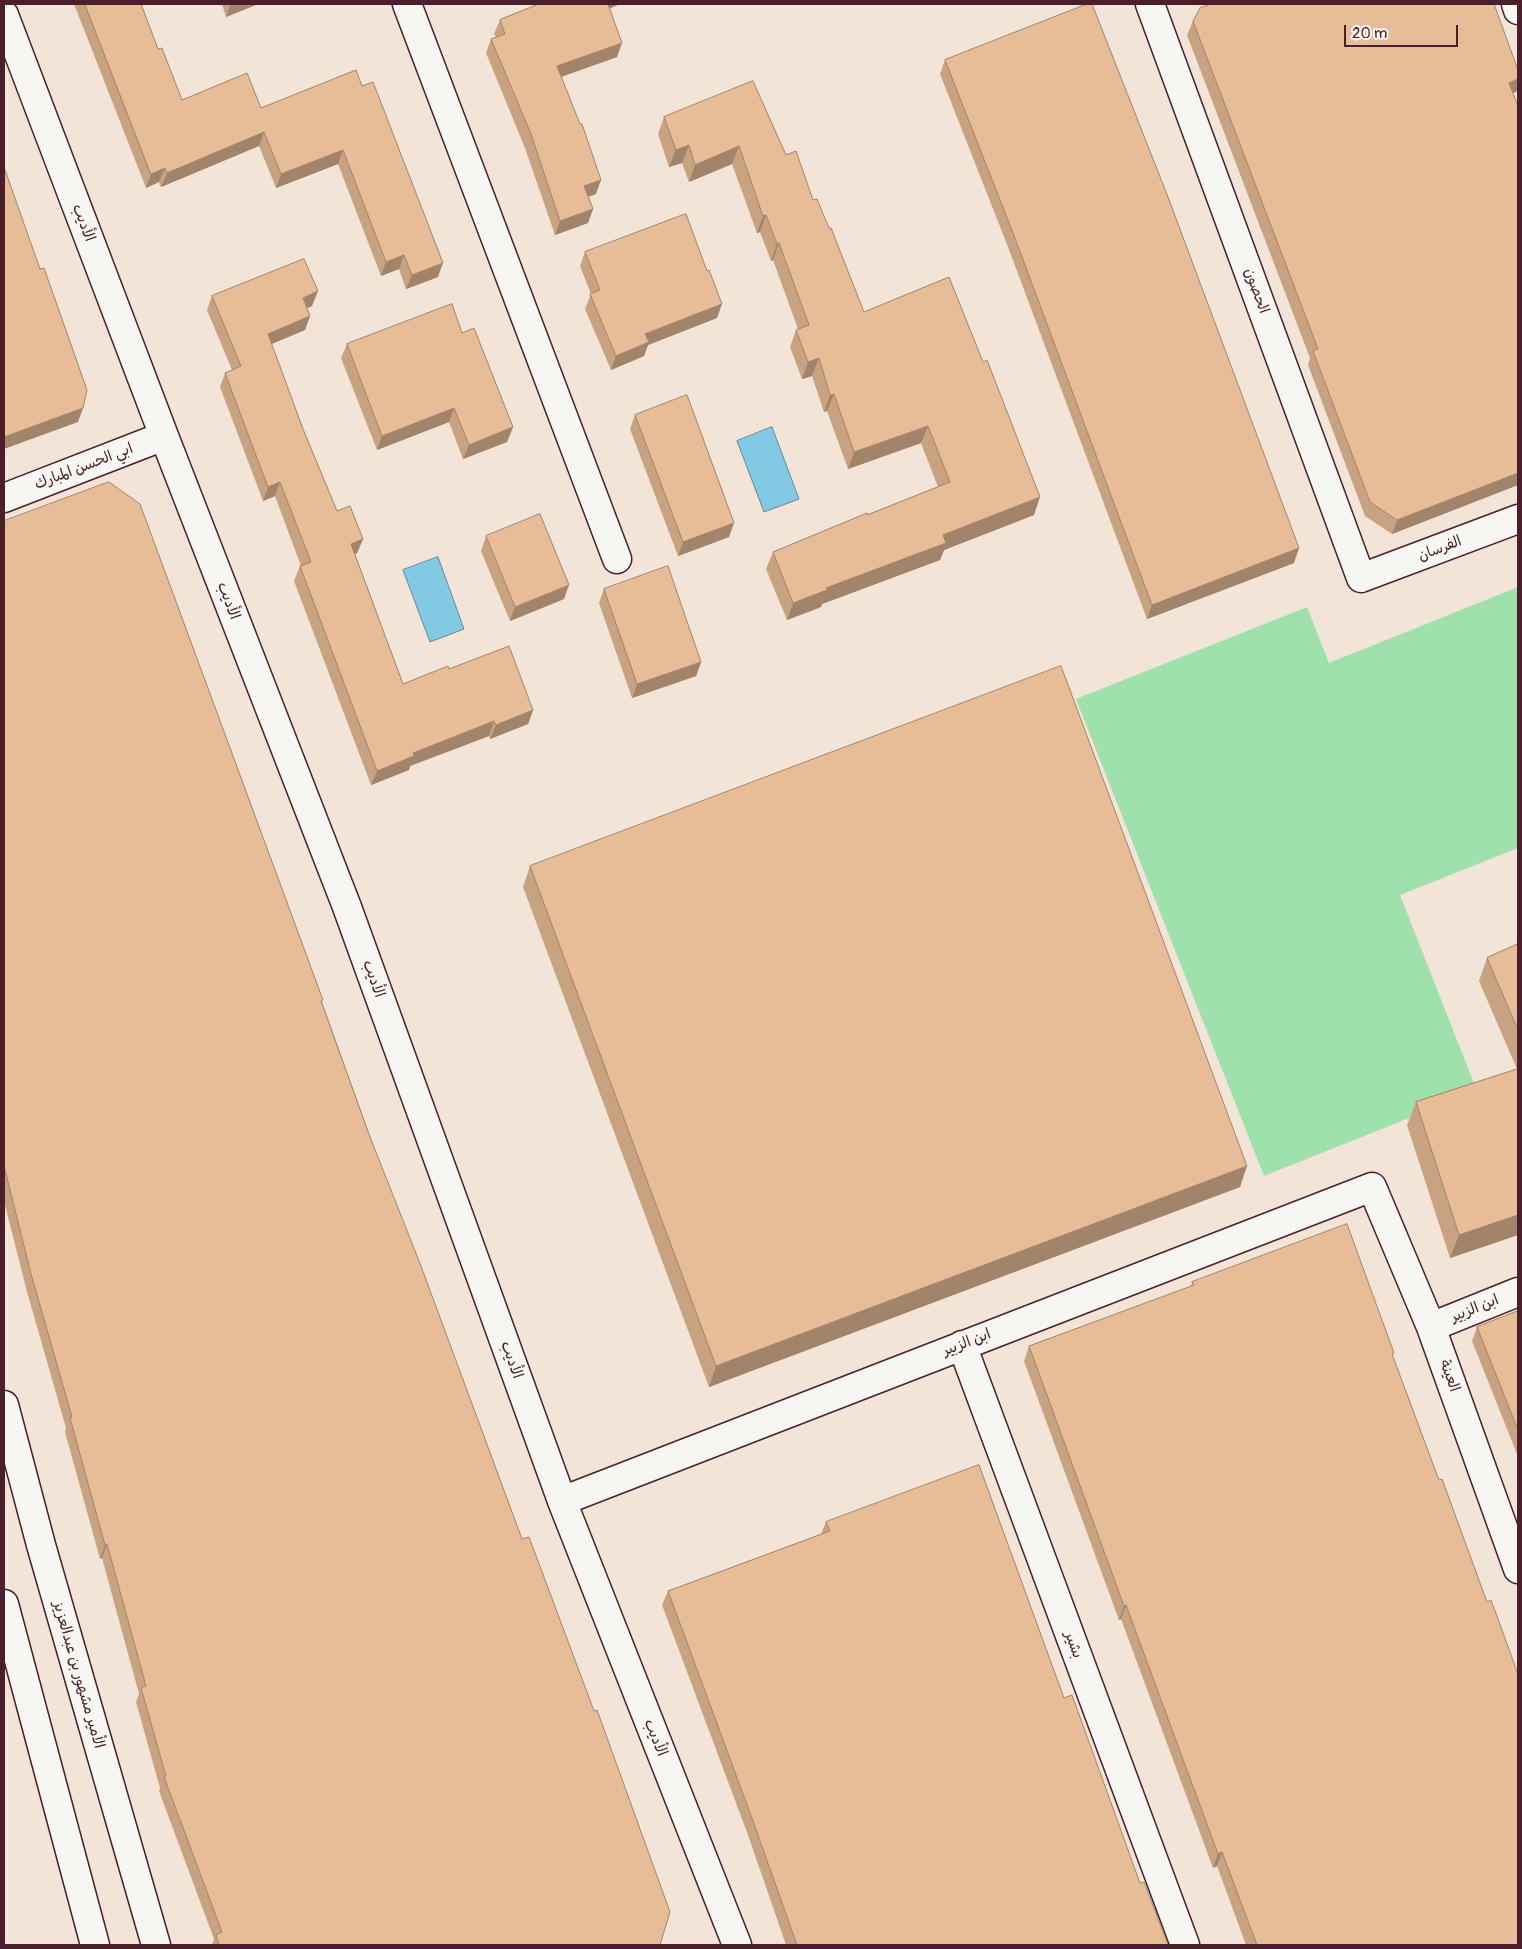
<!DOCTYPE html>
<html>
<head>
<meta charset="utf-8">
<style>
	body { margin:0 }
	#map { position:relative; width:1522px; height:1949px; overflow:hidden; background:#f2e5d7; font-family:Pangolin,sans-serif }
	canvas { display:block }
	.frame { position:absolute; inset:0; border:5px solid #4a1f2b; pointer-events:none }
	.scale { position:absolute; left:1344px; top:25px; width:114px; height:22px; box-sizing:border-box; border:2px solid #4a1f2b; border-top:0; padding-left:6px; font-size:15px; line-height:18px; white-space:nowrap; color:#4a1f2b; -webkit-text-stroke:4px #f6f6f2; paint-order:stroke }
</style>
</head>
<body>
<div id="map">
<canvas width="1522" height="1949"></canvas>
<div class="frame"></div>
<div class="scale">20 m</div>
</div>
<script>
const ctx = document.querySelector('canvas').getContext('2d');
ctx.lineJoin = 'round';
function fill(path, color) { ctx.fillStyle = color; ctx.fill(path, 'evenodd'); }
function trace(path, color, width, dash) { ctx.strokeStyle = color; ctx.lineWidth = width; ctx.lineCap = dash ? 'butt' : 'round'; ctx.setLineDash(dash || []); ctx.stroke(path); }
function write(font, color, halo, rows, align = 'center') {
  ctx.font = font + ' Pangolin,"Playpen Sans Arabic",sans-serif'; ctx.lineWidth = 4; ctx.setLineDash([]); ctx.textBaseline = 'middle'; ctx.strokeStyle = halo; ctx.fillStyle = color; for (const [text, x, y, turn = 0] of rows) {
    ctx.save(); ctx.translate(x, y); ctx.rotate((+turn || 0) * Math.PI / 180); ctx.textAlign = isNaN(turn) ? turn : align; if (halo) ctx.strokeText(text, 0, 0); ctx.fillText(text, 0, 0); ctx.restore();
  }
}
fill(new Path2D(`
	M1518,587v261l-118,47 77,196 -213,85 -188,-477 231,-92 22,56z`), '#9ee1ac');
const water = new Path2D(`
	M772,427l27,72 -35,13 -27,-71z
	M438,557l26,72 -34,13 -27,-72z`);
fill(water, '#82cae3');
trace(water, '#6c8699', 1);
const minor = new Path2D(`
	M407,4l210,555
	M1150,4l211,574 157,-59
	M1516,4l2,6
	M4,15l160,421 183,471 215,594 175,444
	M4,498l160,-62
	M1431,1327l87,-35
	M962,1345l223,600
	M4,1405l37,140 115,400
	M562,1501l810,-314 59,140 87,242
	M4,1604l91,341`);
trace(minor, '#4a1f2b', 31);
trace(minor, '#f6f6f2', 28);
fill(new Path2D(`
	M74,4h67l17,45 24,51 79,8 101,-22 76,191 -32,12 -7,-20 -18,7 -43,-112 -62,24 -17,-42 -98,41 -2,-5 -13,6z
	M222,4h36l-32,13z
	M539,4h81l-10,4 7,49 -56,20 35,117 -8,3 5,12 -5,14 -33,12 -30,-87 -39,-95 5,-14 5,-2 -2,-3 6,-14z
	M1193,21l325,49v17l-2,5 -3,1 5,13v379l-126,49 -27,-18 -57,-151 2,-7 -123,-323z
	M945,60l349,503 -147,56 -139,-372 -68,-173z
	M664,117l122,38 27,45 16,28 35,84 170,203 -90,35 -4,10 -118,44 -1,3 -34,13 -21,-51 7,-17 165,-65 -17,-44 -73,26 -21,-58 -3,1 -12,-36 -10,3 -12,-32 6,-17 2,-1 -25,-69 -2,1 -11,-29 -3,1 -25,-69 -43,18 -7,-19 -13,4 -11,-33z
	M585,252l122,19 10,47 -69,27 -4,11 -33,14 -26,-61 6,-15 -11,-28z
	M212,296l100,10 -5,2 3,8 -5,14 -34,14 32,85 34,82 26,28 -6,14 -2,1 48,130 46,-15 84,41 -5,14 -38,15 -1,-3 -79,30 -1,4 -38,15 -77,-204 6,-15h1l-26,-70 -12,5 -43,-114 5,-14 7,-3 -25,-60z
	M462,333l51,94 -6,15 -44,17 -14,-37 -72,28 -36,-92 6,-14z
	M635,415l94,122 -51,19 -48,-127z
	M4,521l318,481 338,943h-448l2,-6 -55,-148 1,-3 -24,-86 3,-8 -37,-136 -2,1 -35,-127 1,-4 -40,-140 -22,-87z
	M486,536l78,63 -54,22 -29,-70z
	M604,589l97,73 -5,14 -64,22 -33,-95z
	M530,866l710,321 -531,200 -186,-500z
	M1518,944v291l-68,23 -43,-133 9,-23 101,-33 -38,-88 8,-23z
	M1192,1282l201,75 125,588h-272l-29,-79 -4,2 -92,-249 -2,1 -95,-259 5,-15 162,-59z
	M1518,1311v143h-1l-45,-113 5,-14z
	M826,1522l238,176 76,185 28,62h-382l-38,-110 -86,-230 6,-14 153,-57z`), '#c7a382');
fill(new Path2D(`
	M231,4h27l-32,13z
	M604,4h16l-19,8z
	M622,43l-5,14 -65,23 5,-14z
	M1518,79v8l-2,5 -12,5 5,-14z
	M264,132l-5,14 -98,41 6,-14z
	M689,145l-7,18 -13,4 7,-17z
	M739,146l-7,18 -43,18 6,-17z
	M343,150l-5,14 -62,24 5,-14z
	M165,168l-6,14 -13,6 5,-14z
	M601,180l-5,14 -17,6 5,-14z
	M593,209l-5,14 -33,12 5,-14z
	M766,215l-6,17 -3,1 6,-17z
	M779,243l-6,17 -2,1 6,-17z
	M404,255l-5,14 -18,7 5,-14z
	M443,263l-5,14 -32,12 6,-14z
	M318,291l-6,15 -14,6 5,-14z
	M722,304l-5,14 -69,27 -4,11 -33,14 5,-14 29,-22z
	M310,316l-5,14 -43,18 6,-14z
	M819,358l-7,18 -10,3 6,-17z
	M834,394l-7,17 -3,1 6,-17z
	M83,408l-5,14 -74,27v-12z
	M454,408l-5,14 -72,28 5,-14z
	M928,426l-7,17 -73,26 6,-17z
	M513,427l-6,15 -44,17 6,-14z
	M1518,473v12l-126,49 5,-14z
	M280,482l-5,14 -12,5 5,-14z
	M1040,497l-6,18 -90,35 -4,10 -118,44 -1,3 -34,13 6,-17 150,-68z
	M734,523l-5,14 -51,19 5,-14z
	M363,539l-6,14 -11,5 5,-14z
	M1299,548l-5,15 -147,56 5,-14z
	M569,585l-5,14 -54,22 5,-14z
	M701,662l-5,14 -64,22 5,-14z
	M533,710l-5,14 -38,15 6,-14z
	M494,721l-5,15 -79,30 -1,4 -38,15 6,-14 36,-18z
	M1247,1166l-7,21 -531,200 7,-21z
	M1518,1215v20l-68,23 9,-23z
	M107,1544l-5,14 -2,1 5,-14z
	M1126,1605l-5,14 -2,1 5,-14z
	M1222,1852l-5,14 -4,2 5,-14z`), '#a2846a');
const building = new Path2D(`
	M85,4h56l17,45 4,-1 20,52 65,-27 14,35 95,-38 6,16 11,-4 70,181 -31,12 -8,-20 -18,7 -43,-112 -62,24 -17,-42 -97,41 -2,-5 -14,6z
	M539,4h69l14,39 -65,23 23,58h2l19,56 -17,6 9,23 -33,12 -29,-87 -40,-95 14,-5 -5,-14z
	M1087,4h5l76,193 131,351 -147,57 -139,-372 -68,-173z
	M1211,4h283l24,66v9l-9,4 9,23v367l-121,47 -27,-18 -57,-151 5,-2 -125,-328 7,-13z
	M753,81l33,74 10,-4 17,49 4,-1 12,29h2l33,84 85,-35 34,85 4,-2 53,137 -97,38 3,8 -120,45 1,2 -34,13 -20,-51 94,-39v2l83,-33 -22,-56 -74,26 -20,-58 -4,1 -11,-37 -11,4 -12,-32 13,-5 -30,-82 -2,1 -11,-29 -3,1 -24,-70 -44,19 -6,-20 -13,5 -12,-33z
	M4,167l36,102 4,-1 43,122 -4,18 -79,29z
	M686,214l21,57 2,-1 13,34 -77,30 4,8 -33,14 -26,-62 10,-4 -15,-38z
	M304,259l14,32 -15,7 7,18 -42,18 35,95 34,82 13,-5 13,33 -12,5 52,140 45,-18 1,3 60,-23 24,64 -37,15 -2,-4 -81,32 1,3 -37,15 -77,-205 11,-4 -31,-80 -12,5 -43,-114 16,-7 -29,-70z
	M452,304l10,29 12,-5 39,99 -44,18 -15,-37 -72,28 -35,-92z
	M687,395l47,128 -51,19 -48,-127z
	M109,482l31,22 183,496 -2,1 49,136 51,129 101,273 7,-2 65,174 3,-1 73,202 -10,33h-441l-3,-10 6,-3 -58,-155 2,-1 -25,-88 5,-2 -39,-142 -2,1 -35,-127 2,-1 -41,-143 -27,-108v-645z
	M540,514l29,71 -54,22 -29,-71z
	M668,566l33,96 -64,22 -33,-95z
	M1061,666l186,500 -531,200 -186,-500z
	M1518,944v86l-31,-72z
	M1518,1069v146l-59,20 -43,-133z
	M1347,1224l47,129 -2,1 47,126 3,-1 45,123 4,-2 27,74v271h-261l-35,-93 -4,2 -92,-249 -2,1 -95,-260 165,-61 -2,-3z
	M1518,1311v119l-41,-103z
	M979,1465l85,233 8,-3 68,188 4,-1 24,63h-371l-44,-124 -85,-230 162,-60 -4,-9z`);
fill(building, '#e7bd97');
trace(building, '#a2846a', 1);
write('15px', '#4a1f2b', '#f6f6f2', [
	["الأديب",83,223,69],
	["الحصون",1256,291,70],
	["ابي الحسن المبارك",84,467,-21],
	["الفرسان",1440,549,-21],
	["الأديب",228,601,69],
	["الأديب",373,979,70],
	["ابن الزبير",1475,1309,-22],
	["ابن الزبير",967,1343,-21],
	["الأديب",511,1360,70],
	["العينة",1449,1376,70],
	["بشير",1073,1645,70],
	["الأمير مشهور بن عبدالعزيز",78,1675,74],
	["الأديب",655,1738,68]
]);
</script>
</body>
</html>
